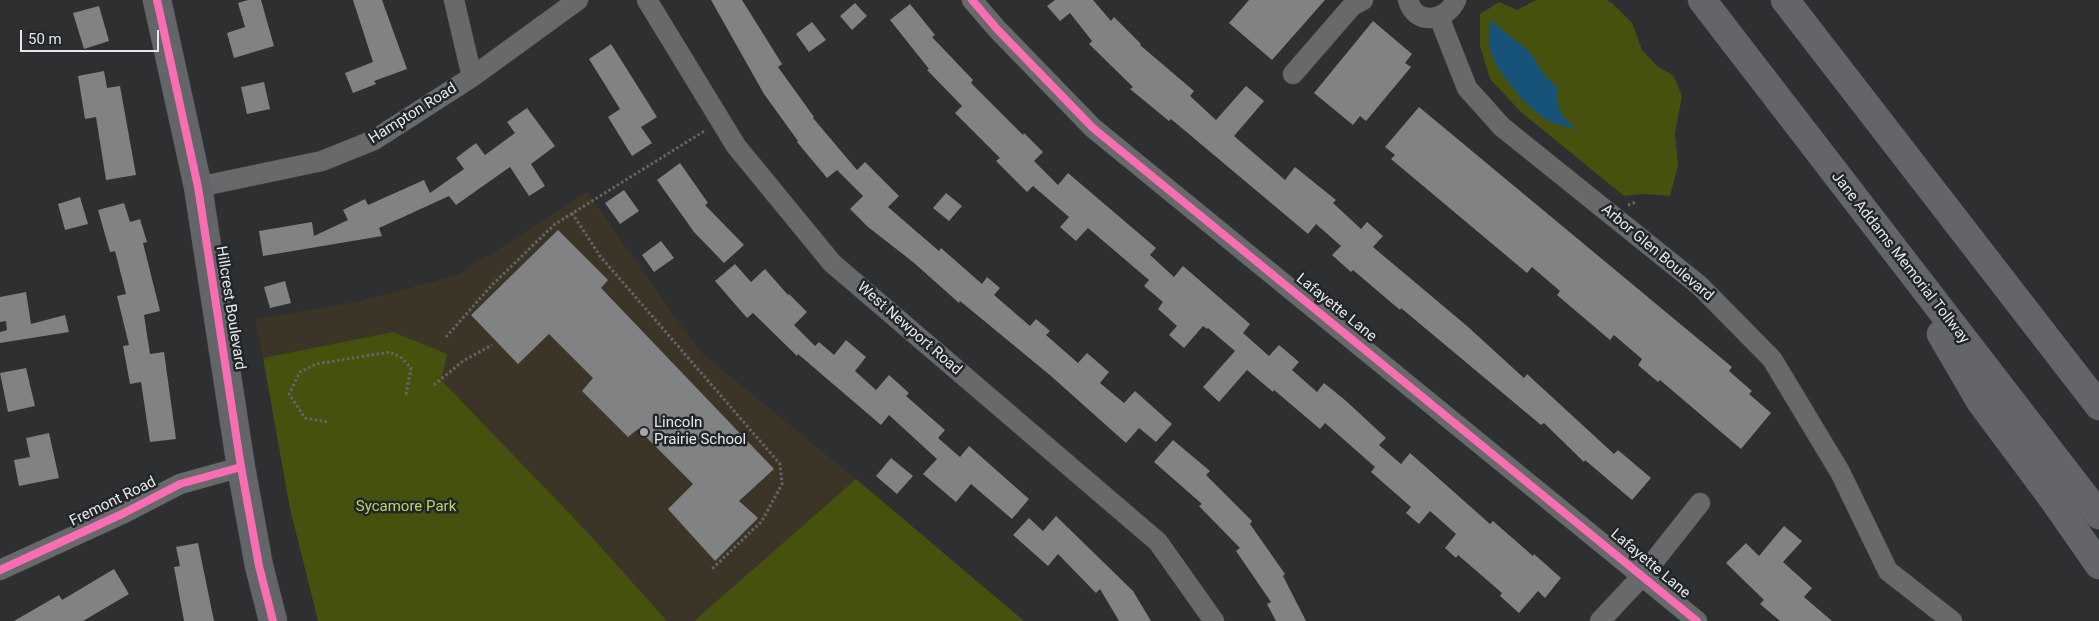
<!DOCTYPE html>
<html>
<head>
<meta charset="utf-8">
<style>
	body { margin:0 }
	#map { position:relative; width:2099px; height:621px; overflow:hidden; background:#2d2f31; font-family:Roboto,sans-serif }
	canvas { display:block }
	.scale { position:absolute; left:20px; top:30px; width:139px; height:22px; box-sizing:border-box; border:2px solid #e5e8ea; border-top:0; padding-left:6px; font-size:15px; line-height:18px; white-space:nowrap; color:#e5e8ea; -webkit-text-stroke:4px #222629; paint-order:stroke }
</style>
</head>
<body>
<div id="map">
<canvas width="2099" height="621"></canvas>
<div class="scale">50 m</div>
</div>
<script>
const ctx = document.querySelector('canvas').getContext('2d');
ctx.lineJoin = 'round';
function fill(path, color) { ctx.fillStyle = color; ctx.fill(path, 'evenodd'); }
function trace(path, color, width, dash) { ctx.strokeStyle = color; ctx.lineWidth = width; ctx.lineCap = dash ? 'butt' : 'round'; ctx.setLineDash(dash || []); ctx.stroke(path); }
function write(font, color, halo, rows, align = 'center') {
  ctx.font = font + ' Roboto,sans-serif'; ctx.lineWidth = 5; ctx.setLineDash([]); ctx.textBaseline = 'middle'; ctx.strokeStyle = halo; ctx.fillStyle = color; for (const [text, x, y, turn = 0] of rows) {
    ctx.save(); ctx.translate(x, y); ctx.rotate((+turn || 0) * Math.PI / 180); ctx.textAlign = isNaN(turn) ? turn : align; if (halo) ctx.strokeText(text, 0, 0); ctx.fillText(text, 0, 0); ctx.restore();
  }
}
fill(new Path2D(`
	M587,192l112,159 157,128 -162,142h-27l-63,-71 -211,-218 -130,26 -8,-39 101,-17 102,-27z`), '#3c3527');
fill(new Path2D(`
	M1536,0h70l6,3 20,20 10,27 15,16 16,9 9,21 -7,37 3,33 -8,30 -26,-2 -20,2 -103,-84 -31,-33 -10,-33v-32l19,-12 18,8z
	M393,332l54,22 -6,26 150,156 76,85h-349l-28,-112 -27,-151z
	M856,479l168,142h-330z`), '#46510d');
fill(new Path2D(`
	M1490,20l40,32 14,23 13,12c0,23 3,29 21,43 -9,-3 -20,-5 -29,-9 -18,-9 -49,-45 -56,-63 -5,-13 -5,-25 -3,-38z`), '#175278');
fill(new Path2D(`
	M248,0h13l13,46 -40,12 -7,-25 18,-6 -7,-24z
	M353,0h29l25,69 -33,12 2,3 -23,9 -8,-20 28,-11z
	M711,0h31l40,64 -4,3 36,50 -1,1 44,52 8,-8 34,34 -11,11 51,44 2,-3 41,36 5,-7 13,11 -6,7 36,31 6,-7 14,12 -4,4 32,28 9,-10 22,19 -9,11 24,20 11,-12 37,33 -16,18 -17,-14 -13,15 -75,-67 -91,-75 -1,2 -46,-41 -45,-35 -18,-18 13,-13 -26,-26 -10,8 -30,-36 1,-1 -34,-47z
	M1055,0h38l18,21 3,-4 27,27 -1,1 54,46 -4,5 26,24 30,-34 18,15 -30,35 51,44 10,-13 41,33 -3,3 28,26 6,-7 16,14 -10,11 94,79 57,52 3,-4 87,80 4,-4 33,28 -19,22 -47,-40 -1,2 -40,-39 -3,2 -140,-117 -1,2 -47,-40 -2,2 -19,-17 9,-9 -25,-22 -8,10 -137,-115 -2,2 -39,-32 3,-2 -44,-43 3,-3 -22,-28 -10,8 -13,-15z
	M1249,0h76l-53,60 -43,-37z
	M855,3l12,13 -15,14 -12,-14z
	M910,4l25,31 -3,2 41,43 -2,3 52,52 1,-2 19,19 -9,9 24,24 10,-12 88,75 -6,7 24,22 9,-11 67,58 -7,9 26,23 10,-11 20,17 -7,8 25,22 7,-9 21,17 41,38 -7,7 22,19 9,-11 80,71 3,-3 40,35 1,-2 27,24 -16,20 -7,-7 -19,22 -19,-17 2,-3 -44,-38 -2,3 -11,-10 11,-14 -26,-23 -11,13 -13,-11 5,-6 -40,-35 4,-5 -50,-44 -5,6 -46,-39 -1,2 -26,-22 -28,32 -16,-15 32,-36 -27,-23 -1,1 -4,-3 -19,22 -15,-13 8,-9 -19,-17 5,-7 -19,-16 5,-6 -61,-52 -12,13 -16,-14 9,-10 -36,-31 -6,6 -31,-31 4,-3 -45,-45 7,-7 -35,-36 2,-1 -39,-49z
	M99,6l10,35 -25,8 -11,-36z
	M1373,21l39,33 -7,9 6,4 -45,54 -6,-5 -7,9 -39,-32z
	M812,22l14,18 -17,12 -13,-18z
	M611,44l46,73 -16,10 11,16 -20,13 -24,-39 12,-8 -31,-50z
	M104,71l3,17 13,-2 16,89 -30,5 -10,-63 -11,2 -7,-43z
	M264,82l6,27 -23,5 -6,-27z
	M1419,107l313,260 -3,4 23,20 -3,3 22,19 -30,36 -81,-69 -2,2 -20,-17 4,-6 -28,-24 -4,5 -53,-45 3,-4 -28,-24 -5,6 -136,-114 4,-4 -10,-8z
	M527,108l28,38 -24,18 14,22 -16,10 -19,-29 -54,38 -7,-9 -70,32 3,8 -119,20 -4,-25 53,-9 2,14 34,-16 -5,-10 22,-11 3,6 56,-25 6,13 34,-24 -8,-11 20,-15 9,12 30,-22 -8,-11z
	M680,163l28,40 -3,2 39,40 -20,18 -30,-31 -37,-52z
	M624,190l15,21 -19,13 -15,-21z
	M946,193l16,13 -13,15 -16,-13z
	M80,197l8,27 -23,6 -7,-26z
	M124,203l6,19 10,-3 7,23 -4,1 17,68 -16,4 6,39 14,-2 12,87 -26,3 -9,-60 -11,2 -7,-38 6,-1 -12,-49 9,-2 -11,-43 -5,1 -12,-42z
	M558,230l50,50 -7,8 173,181 -35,32 19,17 -43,43 -47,-52 25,-25 -55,-55 -10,8 -46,-46 11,-13 -44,-44 -31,30 -47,-49z
	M661,241l13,17 -20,14 -12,-17z
	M735,264l16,18 14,-13 23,26 1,-1 18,18 -13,13 21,21 4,-4 15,13 12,-15 20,17 -11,14 21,19 13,-15 20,18 -3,3 39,34 -7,8 22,19 9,-11 60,53 -17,20 -41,-35 -15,18 -33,-28 14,-15 -48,-44 -8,10 -83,-71 -1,2 -44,-43 -6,5 -32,-37z
	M285,281l6,22 -21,5 -6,-21z
	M26,292l5,32 34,-9 4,17 -69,11v-11l7,-2 -1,-9 -6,1v-25z
	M26,368l9,38 -27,6 -8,-39z
	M49,433l10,45 -40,8 -5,-26 16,-3 -4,-19z
	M1173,440l37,31 -4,4 46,46 -2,3 35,50 -2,2 23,45h-30l-9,-17 4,-2 -35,-51 4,-3 -41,-42 3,-2 -48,-42z
	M891,458l22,18 -16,18 -21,-18z
	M1056,516l77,75 18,30h-32l-19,-32 -4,4 -38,-39 -10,12 -35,-31 16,-17 14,13z
	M1784,526l18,15 -19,21 29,26 -8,9 28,24h-52l-20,-17 4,-4 -38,-37 20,-20 13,13z
	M198,543l16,78h-30l-10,-54 6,-1 -4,-19z
	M114,569l15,25 -46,27h-69l45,-26 3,5z`), '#818283');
const street = new Path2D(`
	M454,0l18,77
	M647,0l89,146 96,117 326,279 56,79
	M972,0l25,29 96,99 604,493
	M1408,0c7,26 38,22 48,0
	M1439,17l28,71 35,39 198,159 72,73 68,113 48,99 64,50
	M1293,74l59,-68 11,-6
	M198,187l124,-26 52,-21 98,-63 106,-77
	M0,570l122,-56 58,-30 61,-17
	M1600,621l43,-46 57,-72`);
const secondary = new Path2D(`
	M157,0l41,187 43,280 18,99 14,55`);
const highway = new Path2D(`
	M1702,0l397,515
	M1785,0l314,406
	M1941,334l39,67 73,98 46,66`);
trace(street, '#4b4e50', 21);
trace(secondary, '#4b4e50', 29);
trace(highway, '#4b4e50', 29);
trace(new Path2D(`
	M1628,205l8,-3
	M572,213l28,43 180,208 2,20 -20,37 -51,49
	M446,337l45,-51 64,-62 151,-94
	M434,385l29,-24 29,-16
	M327,422l-22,-4 -16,-24 11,-22 16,-8 74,-12 12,6 9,10 -5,27`), '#636567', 3, [2.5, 2.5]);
trace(street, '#67696a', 20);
trace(secondary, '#636568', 28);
trace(highway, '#63656b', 28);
trace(new Path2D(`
	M157,0l41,187 43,280 18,99 14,55
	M972,0l25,29 96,99 604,493
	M0,570l122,-56 58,-30 61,-17`), '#f96db3', 8);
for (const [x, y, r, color] of [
	[644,432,5,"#a5a7a9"]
]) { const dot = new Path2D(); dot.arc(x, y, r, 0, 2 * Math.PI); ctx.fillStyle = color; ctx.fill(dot); trace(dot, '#222629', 2); }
write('15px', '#e5e8ea', '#222629', [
	["Hampton Road",413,114,-32],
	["Arbor Glen Boulevard",1657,253,40],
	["Jane Addams Memorial Tollway",1900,258,52],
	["Hillcrest Boulevard",230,308,81],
	["Lafayette Lane",1336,308,39],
	["West Newport Road",909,329,41],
	["Fremont Road",113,502,-26],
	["Lafayette Lane",1650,564,40]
]);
write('15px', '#e5e8ea', '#222629', [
	["Lincoln",654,423],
	["Prairie School",654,440]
], 'left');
write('15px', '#bdd45e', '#222629', [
	["Sycamore Park",406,507]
]);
</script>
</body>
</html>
